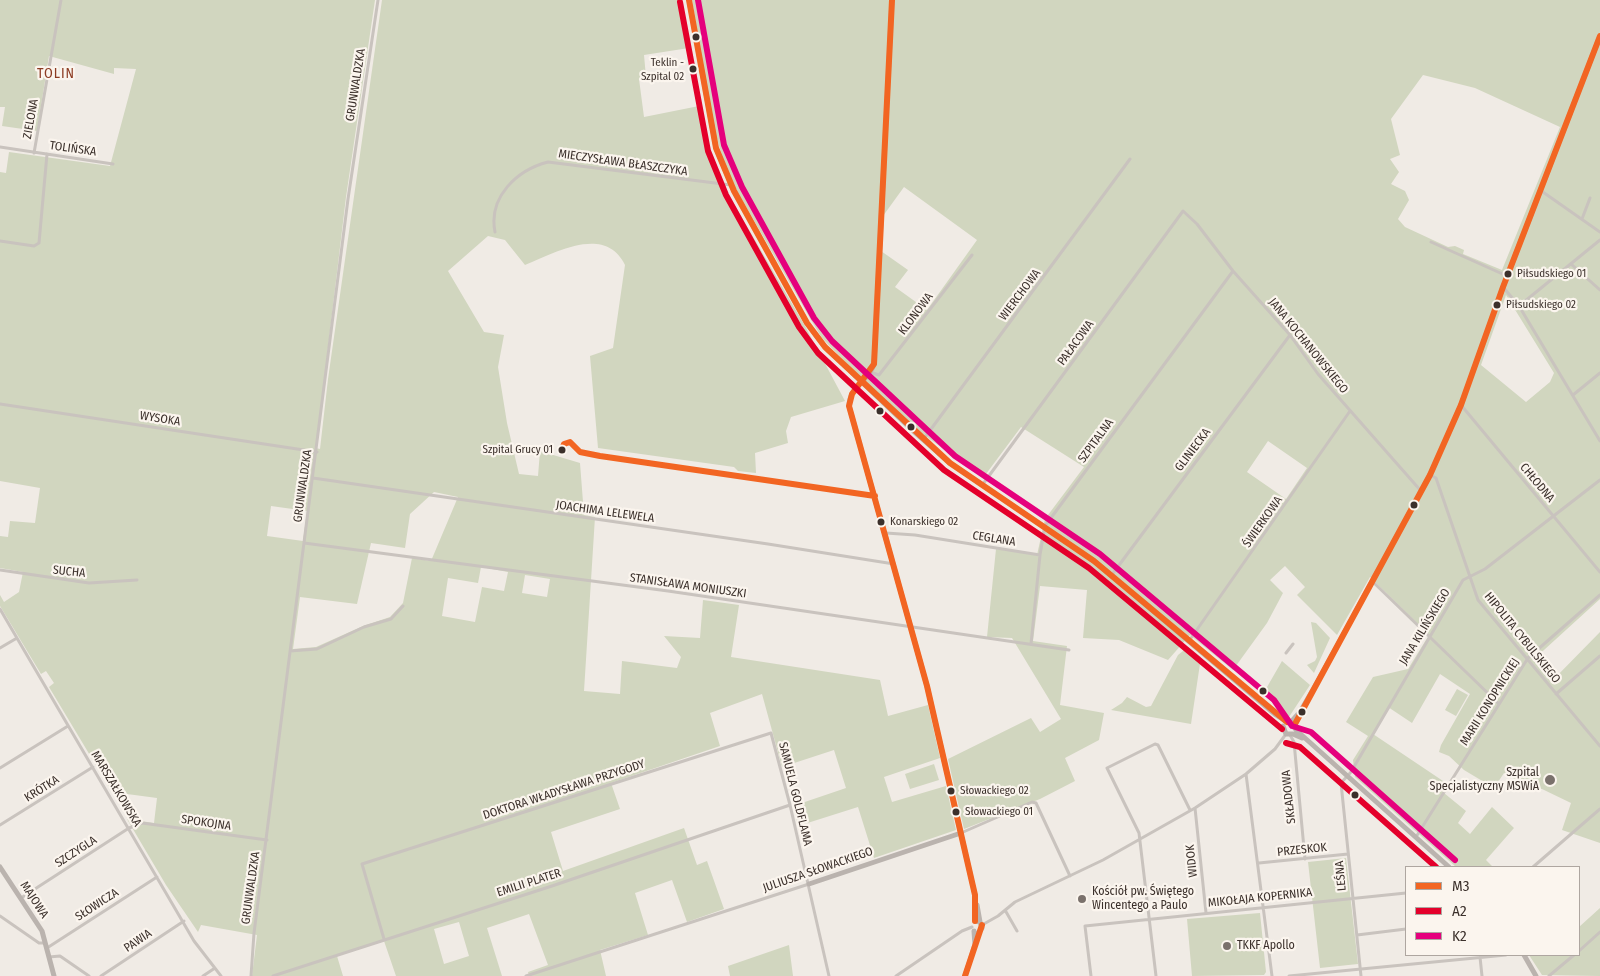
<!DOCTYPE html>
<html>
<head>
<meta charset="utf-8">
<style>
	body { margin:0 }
	#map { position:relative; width:1600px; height:976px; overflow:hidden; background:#f0ebe5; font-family:"Fira Sans Condensed",sans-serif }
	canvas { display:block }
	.legend { position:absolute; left:1405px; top:866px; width:175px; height:90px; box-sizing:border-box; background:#fbf5ee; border:1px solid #aea6a0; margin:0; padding:6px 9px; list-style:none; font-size:15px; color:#3b302b }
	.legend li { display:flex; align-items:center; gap:10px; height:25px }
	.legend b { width:25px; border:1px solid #aea6a0 }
</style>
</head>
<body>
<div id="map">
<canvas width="1600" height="976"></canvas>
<ul class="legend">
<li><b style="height:6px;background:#f26522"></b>M3</li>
<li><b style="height:6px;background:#e4002b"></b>A2</li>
<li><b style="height:6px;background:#e5007d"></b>K2</li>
</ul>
</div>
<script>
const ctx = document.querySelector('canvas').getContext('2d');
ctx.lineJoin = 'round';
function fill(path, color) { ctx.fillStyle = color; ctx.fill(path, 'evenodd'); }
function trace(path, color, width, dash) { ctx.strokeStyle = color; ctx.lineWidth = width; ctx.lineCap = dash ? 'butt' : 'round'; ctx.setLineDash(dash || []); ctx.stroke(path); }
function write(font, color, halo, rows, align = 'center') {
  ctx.font = font + ' "Fira Sans Condensed",sans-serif'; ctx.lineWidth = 4.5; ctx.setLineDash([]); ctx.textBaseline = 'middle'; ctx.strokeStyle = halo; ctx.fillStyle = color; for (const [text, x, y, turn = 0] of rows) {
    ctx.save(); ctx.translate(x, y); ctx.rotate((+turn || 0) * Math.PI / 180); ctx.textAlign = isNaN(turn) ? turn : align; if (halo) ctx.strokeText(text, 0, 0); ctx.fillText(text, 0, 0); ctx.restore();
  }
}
fill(new Path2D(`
	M0,0h375l-29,197 -30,251 4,1 8,-70 54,-379h299l8,48 -45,7 2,22 -7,2 5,38 55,-11 8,46 6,16 92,158 40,75 -54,16 -5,14 2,12 -33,10 1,20 -18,-2 -4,-4 -136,-19 -8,-92 23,-8 12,-83c-20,-41 -70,-12 -100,0l-20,-25 -17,-4 -40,35 36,61 20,3 -6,32 9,56 12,51 19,2 2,-25 40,12 4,52 11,2 -11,174 36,3 2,-33 55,7 4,-11 -17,-21 36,2 3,-38 36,5 -8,52 149,23 8,36 40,-11 12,53 -56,19 8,25 54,-16 10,44 -82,28 -16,-51 -60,19 -5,-20 53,-18 -12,-38 -52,17 -20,-73 -52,19 10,33 -109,37 9,26 -69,23 12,39 121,-43 13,37 10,-4 17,48 -37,13 -15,-42 -37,13 13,42 -48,15 6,26h-77l-1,-4 20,-7 -19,-51 -42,14 15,48h-106l-12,-35 -47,15 6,20h-91l5,-41 -56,-10 -3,7 -32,-47 -39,-66 27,4 3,-25 -45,-6 -63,-105 5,-4 -8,-12 -5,3 -41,-68v-11l4,7 15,-10 4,-20 -23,-4v-32l8,1 2,-16 25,2 5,-35 -40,-7v-309l6,1 3,-21 101,14 26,-97 -22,-1v6l-65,-18 -12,75 -35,-5 3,-19h-5zM434,492l24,5 -27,64 -19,-3 -9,45 -13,14 -27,9 -47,21 -23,2 7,-52 57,7 14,-61 34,5 5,-34zM271,506l36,5 -4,30 -36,-5zM481,567l27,5 -4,19 -22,-4 -7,35 -33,-6 6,-38 30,5zM525,575l25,4 -3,18 -25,-4zM459,922l10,34 -25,8 -10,-35z
	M692,0h908v599l-67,61 18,22 49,-50v211l-38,-13 9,-27 -29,-14 -15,-2 -23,-14 -10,15 -30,-18 -15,-14 -10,-4 2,-7 29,-51 -30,-20 -28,49 -24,-16 -15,27 76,51 -5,8 22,18 -8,12 12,11 22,-27 22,21 -28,32 7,7h-37l-101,-90 -2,-17 15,-24 -22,-14 27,-45 35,-8 21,-34 -59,-58 -33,58 -40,-40 8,-8 -20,-21 -15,14 13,13 -16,30 -34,47 -43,-35 -22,25 -49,-20 -36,-2 4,-48 -47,-4 -7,55 34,5 -7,59 44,8 -5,27 -34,18 10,23 -35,18 -76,30 -16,-70 83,-41 9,14 21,-13 -49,-81 -25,-1 9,-88 41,6 8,-36 39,-52 -63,-40 -38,51 -64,-47 -64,-59 -33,-34 -11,-18 -74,-129 -12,-26 -11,-36zM1423,75l52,13 85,39 -58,143 -39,-16 1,-4 -9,-4 -7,1 -43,-20 -7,-8 11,-19 -4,-9 -14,-7 8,-12 -9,-13 10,-4 -9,-36zM904,187l73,53 -50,70 -32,-23 13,-17 -27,-19 2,-35zM1506,295l48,78 -4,9 -24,20 -45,-37zM1268,441l39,27 -21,31 -39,-27z
	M1311,622l5,1 14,15 -16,35 -7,-8 8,-4 2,-4z
	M1188,647l13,10 -10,67 -80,-14 11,-7 5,-6 19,10 5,-1 27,-51z
	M1282,661l28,24 -21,32 -26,-23z
	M1457,689l11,6 -12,21 -11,-6z
	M934,764l5,16 -29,9 -5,-15z
	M1346,858l12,106 -38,4 -12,-106z
	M1600,908v68l-58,-1 -13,-20h50v-28z
	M1260,913l6,59 -2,3 -72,1 -5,-57z
	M789,945l4,31h-63l-2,-10z`), '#d1d6bf');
trace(new Path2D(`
	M0,147l113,17
	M34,153l27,-153
	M1540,190l60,42
	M1582,219l8,-21
	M495,232c-7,-35 22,-62 53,-70l183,23
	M0,241l34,5 5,-3 8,-89
	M1431,242l76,34
	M1571,264l29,26
	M1503,287l16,19 81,135
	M1519,306l81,-66
	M870,372l9,3 93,-120
	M1573,395l27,-22
	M0,404l317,48
	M1461,405l139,167
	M923,440l207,-281
	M600,456l274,40
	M1430,475l6,3 42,122 122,146
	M313,478l455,66 126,20
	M983,484l200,-273 14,13 36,47 57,64 28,39 103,117
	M886,533l29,2 125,20
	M304,543l364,48 401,59
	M0,570l89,13 48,-3
	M1111,576l179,-241
	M1372,581l127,123
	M0,609l194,332 27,35
	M1189,641l161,-230
	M1031,644l9,-89 5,-29 188,-255
	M0,648l17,-10
	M290,651l27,-2 47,-22 27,-8 12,-13
	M1286,653l7,-9
	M1556,694l44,-38
	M1290,735l4,7 11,117
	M0,768l68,-42
	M1246,774l26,202
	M1195,808l11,105
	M0,825l93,-58
	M961,833l71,-31 4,1 34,73
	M1416,837l112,-179 72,-63
	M1259,863l89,-9
	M1533,867l67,-58
	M21,898l108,-70 13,-5 125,17
	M1005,910l12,21
	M0,916l39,27h6
	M982,925l16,-9 17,-14 88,-42 92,-52 51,-34 29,-25 11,-15
	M1357,935l49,-6
	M384,939l-22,-75 409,-131 19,72 39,171
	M47,948l110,-71
	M1579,951l21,-19
	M49,957l11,-1 29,20
	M1480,957l2,19
	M101,976l83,-55
	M203,976l12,-8
	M251,976l3,-43 94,-734 30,-199
	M273,976l279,-90 238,-81
	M526,976l283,-92
	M896,976l66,-45 10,-4
	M1091,976l-6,-50 321,-33
	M1156,976l-17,-143 -32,-65 48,-24 3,1 32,65
	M1289,976l217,-21
	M1361,976l-20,-193 10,-11 112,-192 22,-11 115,-89
	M1549,976l25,-21`), '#c9c3be', 3);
trace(new Path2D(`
	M689,0l27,148 18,43 73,132 18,24 85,81 40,35 144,98 182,154 11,7
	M892,0l-18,364c-5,17 -25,23 -25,42l78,280 48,209v26
	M1291,722l9,-10 18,-31 112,-206 31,-70 42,-118 97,-251
	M1295,724l5,-12
	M1283,726l3,8h7l9,4
	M1296,730l153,137
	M0,867l42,64 12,45
	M809,884l152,-51
	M977,905l3,17
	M974,931l1,14
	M1524,955l12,21
	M965,976l14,-44 3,-4 -2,-6 -5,-1`), '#bab3ae', 5);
trace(new Path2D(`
	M689,0l27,148 18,43 73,132 18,24 125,116 144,98 193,161
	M892,0l-18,364 -22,30 -3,12 78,280 48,209v26
	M562,450l2,-6 6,-2 10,10 20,4 275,40
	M1295,724l135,-249 31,-70 42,-118 97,-251
	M965,976l17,-51`), '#f26522', 6);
trace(new Path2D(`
	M680,2l28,149 18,44 73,132 19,26 126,117 145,98 193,161
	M1286,743l14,4 136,120`), '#e4002b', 6);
trace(new Path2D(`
	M698,0l26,145 18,42 72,131 18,23 123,115 145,98 174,146 18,26 19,6 144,128`), '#e5007d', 6);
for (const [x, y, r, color] of [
	[696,37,4.5,"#3b302b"],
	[693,69,4.5,"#3b302b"],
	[1508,274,4.5,"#3b302b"],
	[1497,305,4.5,"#3b302b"],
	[880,411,4.5,"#3b302b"],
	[911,427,4.5,"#3b302b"],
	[562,450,4.5,"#3b302b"],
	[1414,505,4.5,"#3b302b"],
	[881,522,4.5,"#3b302b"],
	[1263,691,4.5,"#3b302b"],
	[1302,712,4.5,"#3b302b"],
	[1550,780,6,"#7a716c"],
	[951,791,4.5,"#3b302b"],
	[1355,795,4.5,"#3b302b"],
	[956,812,4.5,"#3b302b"],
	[1082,899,5,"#7a716c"],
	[1227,946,5,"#7a716c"]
]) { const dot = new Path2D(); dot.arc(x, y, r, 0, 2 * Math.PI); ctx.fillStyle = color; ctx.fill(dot); trace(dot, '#fbf5ee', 2); }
write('11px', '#3b302b', '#fbf5ee', [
	["Teklin -",684,63,"right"],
	["Szpital 02",684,77,"right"],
	["Piłsudskiego 01",1517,274],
	["Piłsudskiego 02",1506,305],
	["Szpital Grucy 01",553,450,"right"],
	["Konarskiego 02",890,522],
	["Słowackiego 02",960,791],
	["Słowackiego 01",965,812]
], 'left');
write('12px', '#3b302b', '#fbf5ee', [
	["GRUNWALDZKA",356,85,-81],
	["ZIELONA",31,119,-80],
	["TOLIŃSKA",73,149,8],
	["MIECZYSŁAWA BŁASZCZYKA",623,163,8],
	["WIERCHOWA",1020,295,-53],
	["KLONOWA",916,314,-53],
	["PAŁACOWA",1076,343,-54],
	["JANA KOCHANOWSKIEGO",1308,346,51],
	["WYSOKA",160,419,9],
	["SZPITALNA",1096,441,-54],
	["GLINIECKA",1193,450,-53],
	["CHŁODNA",1537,483,50],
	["GRUNWALDZKA",303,486,-82],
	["JOACHIMA LELEWELA",605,512,8],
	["ŚWIERKOWA",1263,522,-55],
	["CEGLANA",994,539,9],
	["SUCHA",69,572,6],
	["STANISŁAWA MONIUSZKI",688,586,8],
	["JANA KILIŃSKIEGO",1425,627,-59],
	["HIPOLITA CYBULSKIEGO",1522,638,51],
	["MARII KONOPNICKIEJ",1490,702,-58],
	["KRÓTKA",42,789,-32],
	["MARSZAŁKOWSKA",116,789,59],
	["DOKTORA WŁADYSŁAWA PRZYGODY",564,790,-18],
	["SAMUELA GOLDFLAMA",795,794,76],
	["SKŁADOWA",1289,797,-96],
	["SPOKOJNA",206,823,8],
	["PRZESKOK",1302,850,-6],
	["SZCZYGLA",76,852,-33],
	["WIDOK",1192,861,-96],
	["JULIUSZA SŁOWACKIEGO",818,870,-19],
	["LEŚNA",1341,876,-95],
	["EMILII PLATER",529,883,-18],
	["GRUNWALDZKA",251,888,-82],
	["MIKOŁAJA KOPERNIKA",1260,898,-6],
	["MAJOWA",34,900,57],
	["SŁOWICZA",97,905,-33],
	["PAWIA",138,941,-34]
]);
write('12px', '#3b302b', '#fbf5ee', [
	["Szpital",1539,773,"right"],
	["Specjalistyczny MSWiA",1539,787,"right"],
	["Kościół pw. Świętego",1092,892],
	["Wincentego a Paulo",1092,906],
	["TKKF Apollo",1237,946]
], 'left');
ctx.letterSpacing = '1px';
write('14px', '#8c3b22', '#fbf5ee', [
	["TOLIN",56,74]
]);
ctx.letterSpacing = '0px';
</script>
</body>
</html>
